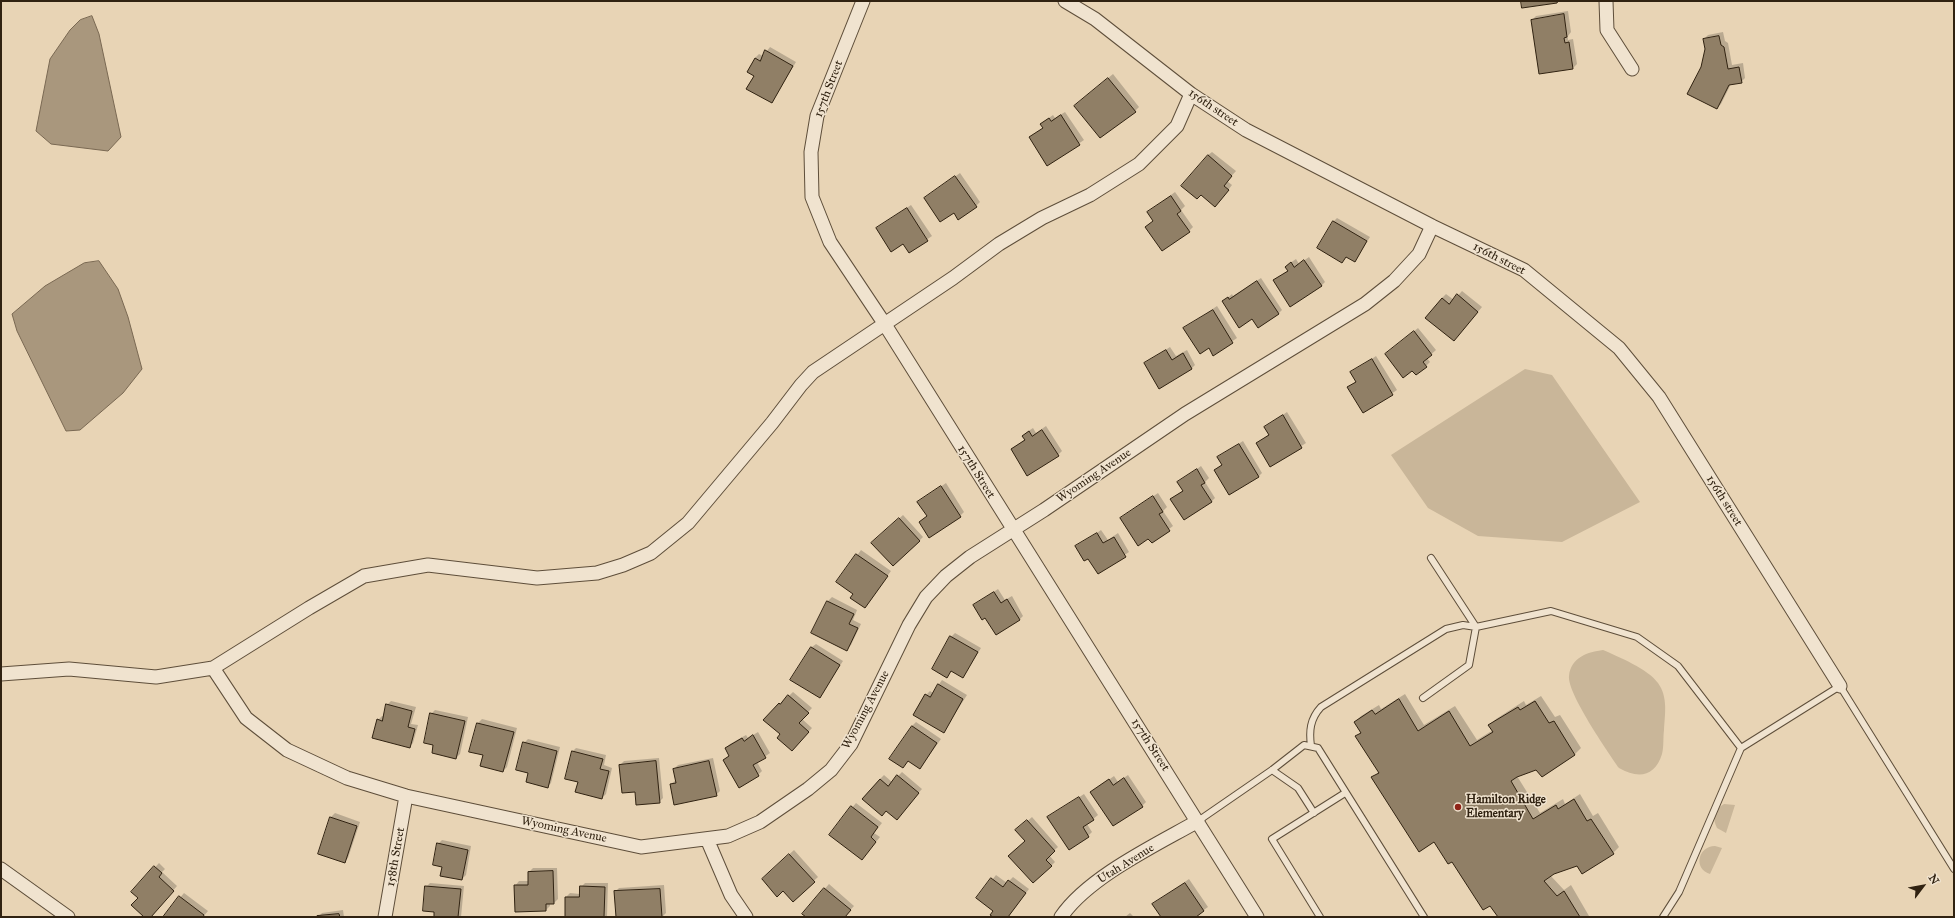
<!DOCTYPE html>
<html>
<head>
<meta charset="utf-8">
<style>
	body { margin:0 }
	#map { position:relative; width:1955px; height:918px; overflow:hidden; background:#e8d4b5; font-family:"IM FELL Great Primer",serif }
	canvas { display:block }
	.frame { position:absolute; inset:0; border:2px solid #302211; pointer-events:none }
	.north { position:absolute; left:1903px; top:866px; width:40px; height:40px; -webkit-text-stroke:3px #f0e3cf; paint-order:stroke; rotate:58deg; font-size:11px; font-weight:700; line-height:16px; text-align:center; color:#302211 }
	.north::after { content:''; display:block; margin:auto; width:14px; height:18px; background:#302211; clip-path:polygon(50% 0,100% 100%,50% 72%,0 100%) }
</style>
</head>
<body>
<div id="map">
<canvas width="1955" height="918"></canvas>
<div class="frame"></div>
<div class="north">N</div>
</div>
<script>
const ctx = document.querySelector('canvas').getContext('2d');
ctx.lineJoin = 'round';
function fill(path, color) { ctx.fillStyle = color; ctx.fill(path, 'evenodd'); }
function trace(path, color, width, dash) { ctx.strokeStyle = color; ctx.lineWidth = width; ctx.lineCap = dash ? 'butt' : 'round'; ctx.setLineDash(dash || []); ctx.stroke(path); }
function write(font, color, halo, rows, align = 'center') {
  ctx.font = font + ' "IM FELL Great Primer",serif'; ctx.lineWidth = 3; ctx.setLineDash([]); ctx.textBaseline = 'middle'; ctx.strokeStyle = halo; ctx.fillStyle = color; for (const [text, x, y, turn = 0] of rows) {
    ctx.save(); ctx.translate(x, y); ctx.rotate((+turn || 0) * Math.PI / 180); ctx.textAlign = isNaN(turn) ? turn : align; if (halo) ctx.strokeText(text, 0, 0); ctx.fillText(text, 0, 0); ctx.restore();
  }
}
fill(new Path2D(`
	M1525,369l27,6 88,127 -78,40 -84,-6 -50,-28 -37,-53z
	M1603,650c16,7 45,19 55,33 10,14 7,30 6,47 -1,7 0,17 -2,24 -7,23 -24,25 -43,14 -11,-16 -52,-75 -50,-92 2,-19 19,-24 34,-26z
	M1724,804l11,1 -9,28 -9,-5c-5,-10 -3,-18 7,-24z
	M1715,846l7,2 -12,26c-17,-5 -12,-28 5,-28z`), '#c9b699');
const water = new Path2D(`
	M92,16l7,18 22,103 -13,14 -57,-7 -15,-13 14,-72 20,-29 10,-10z
	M99,261l19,28 10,28 14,52 -19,24 -43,37 -14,1 -49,-100 -5,-17 33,-28 39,-23z`);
fill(water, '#a9977d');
trace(water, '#796852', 1);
fill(new Path2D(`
	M1568,11l3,21 -3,4v4l5,-1 4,25 -4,4 -41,-48 4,-4z
	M1723,32l2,9 3,2 4,22 11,-2 2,15 -4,4 -10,2 -10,20 -4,4 -15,-41 4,-18 -2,-10 4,-4z
	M770,47l26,15 -24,40 -17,-27v-17l4,-4 4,2z
	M1113,74l26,33 -4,4 -56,-9z
	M1065,112l19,28 -37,25 -17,-27 14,-11 -2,-3 4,-4 7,-5 2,3z
	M1212,152l24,19 -9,10 5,4 -13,17 -11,-47z
	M960,173l20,29 -4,4 -22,6 -29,-14z
	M1175,192l10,14 -4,4 12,17 -4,4 -43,-4 8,-6 -2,-12z
	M911,205l21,31 -23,16 -6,-9 -26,-15z
	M1337,218l33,19 -15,24 -8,-5 -5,6 -9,-40z
	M1309,257l16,25 -4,4 -47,-5 14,-11 -2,-3 4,-4 6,-4 3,5z
	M1261,278l21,32 -4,4 -26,4 -28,-17 8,-7 1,2z
	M1462,291l20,16 -24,29 -16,-38 4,-4 8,6z
	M1217,306l20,32 -24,16 -4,-7 -24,-19z
	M1418,328l18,22 -9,8 3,4 -4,4 -14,3 -26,-15z
	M1170,347l6,9 11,-6 8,15 -4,4 -46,-6z
	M1376,356l21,34 -33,22 -15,-25 7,-6 -5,-8z
	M1287,412l19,31 -35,23 -14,-23 12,-9 -4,-7z
	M1046,426l16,25 -4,4 -46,-6 13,-10 -2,-3 4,-4 6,-4 3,5z
	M1243,441l19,32 -4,4 -43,-7 7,-6 -4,-7z
	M1201,466l8,12 -4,4 10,16 -4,4 -39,-3 11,-9 -5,-7z
	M946,483l18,29 -4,4 -40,6 7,-6 -8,-14z
	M1158,493l9,14 -4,4 10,15 -21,16 -31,-24z
	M903,515l20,22 -4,4 -42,-2z
	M1101,530l7,10 10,-7 11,19 -31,21 -9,-15 -12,-11z
	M861,550l30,21 -26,36 -11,-13 -16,-12z
	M998,589l7,11 7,-4 11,20 -4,4 -34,-3 -11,-12z
	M832,597l25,13 -4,10 8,4 -10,21 -4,4 -35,-17 16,-31z
	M955,633l26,15 -18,29 -11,-7 -5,6 4,-39z
	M816,644l27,17 -24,36 -7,-50z
	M942,680l25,15 -23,36 -18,-36 4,-4 3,2z
	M793,692l19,16 -10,11 10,9 -16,18 -31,-27z
	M1405,694l19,31 31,-19 22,34 16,-10 -4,-5 7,-6 28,-18 2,4 15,-9 14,21 5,-2 21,33 -7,7 -57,21 23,37 23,-14 2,5 15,-10 13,22 5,-3 21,34 -6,6 -63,22 14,15 7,-5 18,31 -1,1h-89l-8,-13 -57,-64 -61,-62 6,-7 -22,-35 4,-4 -6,-10 6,-6 18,-11 2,4z
	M391,701l25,6 -5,17 7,1 -5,18 -4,4 -31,-27 4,-4h2l3,-11z
	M435,710l33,7 -8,37 -4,4 -25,-44z
	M482,719l35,9 -10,39 -4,4 -19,-16 -14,-4 8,-28z
	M916,722l25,17 -18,25 -14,-4 -6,7 9,-41z
	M758,732l12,21 -13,9 5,9 -4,4 -34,-15 6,-5 -4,-7 4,-4 16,-9 2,3z
	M528,739l32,8 -9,36 -4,4 -18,-15 -5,-29z
	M576,748l30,7 -2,10 8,3 -6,26 -4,4 -23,-16 -7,-30z
	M659,758l4,40 -4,4 -23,-11 -16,-26 4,-4z
	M713,758l7,33 -4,4 -45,-11 5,-4 -2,-11 4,-4z
	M902,772l20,17 -22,25 -20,-35 4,-4 8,7z
	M1128,775l18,27 -4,4 -50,-14 22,-16 4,6z
	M1084,794l14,21 -11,9 5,8 -4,4 -39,-19z
	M856,803l26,20 -8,10 6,4 -18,22 -32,-25z
	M335,813l25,9 -12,36 -4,4 -13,-45z
	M1032,817l26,30 -9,8 6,7 -4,4 -25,-25 -5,-14z
	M442,840l29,6 -5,29 -4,4 -19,-13 -5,-22z
	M794,850l24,27 -25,23 -26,-25z
	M159,863l6,6 -3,3 15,14 -27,31h-4l-7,-19 -6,-6z
	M533,868h24l1,31 -4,4h-4v3l-4,4 -31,-24 4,-5h10v-9z
	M996,875l11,8 6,-6 16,12 -21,28h-14v-7l-16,-12z
	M1189,879l19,28 -14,10h-32l-9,-13z
	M430,883l34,3 -3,31h-26v-6l-9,-24z
	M585,883h23l-1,34h-41v-20l4,-4 10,1 1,-7z
	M829,884l25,22 -10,11h-36l-4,-4z
	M664,885l2,28 -4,4h-45l-2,-25 4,-4z
	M184,893l24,18 -5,6h-39z
	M343,910l1,7h-26l4,-4z
	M1130,913l4,4h-9z`), '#0003');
const building = new Path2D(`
	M1521,1h37l-1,2 -35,5z
	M1564,14l3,23 -3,1 1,5 4,-1 4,27 -34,5 -8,-54z
	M1719,36l2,9 3,2 4,22 11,-2 3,16 -13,2 -12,24 -30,-15 14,-27 4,-18 -2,-10z
	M765,50l28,16 -21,37 -26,-14 8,-13 -7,-4 8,-14 5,3z
	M1108,78l28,34 -36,26 -26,-32z
	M1061,115l19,30 -33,21 -18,-29 14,-9 -3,-4 9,-6 2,3z
	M1208,155l24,21 -8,10 5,4 -14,17 -14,-12 -4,4 -16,-13z
	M955,176l22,31 -19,13 -4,-7 -14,9 -16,-24z
	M1171,196l10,15 -4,3 13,18 -28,19 -17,-24 8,-6 -6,-9z
	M907,208l21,33 -19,12 -6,-9 -12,8 -15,-24z
	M1333,221l34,20 -12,21 -9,-5 -4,6 -25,-15z
	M1304,260l18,26 -32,21 -17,-27 15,-9 -3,-4 6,-5 3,5z
	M1257,281l22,33 -21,14 -6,-9 -13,9 -17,-27 6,-4 1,2z
	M1457,294l21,18 -24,29 -29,-23 17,-20 7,6z
	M1213,310l20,33 -20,13 -4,-8 -9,6 -17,-26z
	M1414,331l18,24 -9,7 4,5 -11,8 -4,-4 -9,7 -18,-24z
	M1166,350l6,10 11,-7 9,16 -33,20 -15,-26z
	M1372,359l21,36 -30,18 -16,-26 9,-5 -6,-10z
	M1283,415l19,33 -32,19 -14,-24 13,-8 -5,-8z
	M1042,430l17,26 -32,20 -16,-27 14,-9 -3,-4 7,-5 3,5z
	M1239,444l20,33 -30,18 -15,-25 8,-5 -5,-8z
	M1197,469l8,14 -4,2 11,17 -28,18 -14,-21 13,-8 -6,-9z
	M941,486l20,31 -32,21 -10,-16 8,-6 -10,-14z
	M1153,496l10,16 -4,2 11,17 -18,12 -4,-4 -10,7 -18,-28z
	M899,518l21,23 -27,25 -22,-23z
	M1097,533l6,10 11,-6 12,20 -28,17 -10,-15 -4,2 -9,-15z
	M856,554l32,22 -23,32 -15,-10 3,-4 -17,-12z
	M994,592l7,11 6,-4 13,21 -24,15 -11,-17 -3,2 -9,-15z
	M827,601l27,13 -5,10 9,4 -11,23 -36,-18z
	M950,636l28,16 -15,26 -12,-7 -4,7 -15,-9z
	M811,647l29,18 -20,33 -30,-18z
	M938,684l25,15 -19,34 -31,-18 12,-21 5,3z
	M788,695l21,18 -10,10 10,9 -17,19 -15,-13 3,-4 -17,-14 16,-17 1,1z
	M1399,699l19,32 31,-20 21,35 23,-14 -5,-7 30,-18 2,3 15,-9 14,22 5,-2 21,34 -33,22 -6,-7 -19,7 -6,4 22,38 23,-14 2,4 16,-10 13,22 4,-2 23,35 -32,20 -5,-8 -23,8 -10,7 13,15 7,-5 16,26h-82l-8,-11 -7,4 -31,-48 -4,2 -14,-22 -15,10 -48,-75 8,-4 -24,-37 6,-3 -7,-11 18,-12 3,4z
	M386,704l26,7 -4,16 7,2 -5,19 -38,-10 5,-19 5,2z
	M430,713l35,8 -9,38 -24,-6 1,-8 -9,-2z
	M477,723l37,9 -11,40 -23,-6 3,-11 -14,-3z
	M912,726l25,17 -17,26 -12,-8 -5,7 -14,-9z
	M753,735l13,23 -13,7 6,11 -20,12 -16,-28 6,-4 -4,-8 17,-10 2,3z
	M523,742l34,9 -9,37 -22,-6 2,-9 -12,-3z
	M572,751l31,8 -3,10 9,2 -7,28 -27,-7 3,-10 -13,-3z
	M656,761l4,42 -24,2 -1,-13 -13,1 -3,-28z
	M709,761l8,35 -43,9 -4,-21 6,-1 -3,-14z
	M897,775l22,18 -22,27 -11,-9 -4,5 -20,-17 18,-20 8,7z
	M1124,778l19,29 -30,19 -23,-34 19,-13 4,6z
	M1079,797l15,23 -11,7 6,10 -20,13 -22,-33z
	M851,806l27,21 -7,10 5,5 -14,18 -33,-25z
	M330,817l27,9 -12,37 -27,-9z
	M1027,820l28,31 -9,9 6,6 -19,17 -25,-27 17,-15 -10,-11z
	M437,843l31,7 -6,30 -22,-4 2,-9 -9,-2z
	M789,854l26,28 -22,20 -10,-11 -6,6 -15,-18z
	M154,866l8,7 -3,4 15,14 -23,26h-7l-13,-12 7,-7 -7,-6z
	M553,871l1,33h-8v7l-31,1 -1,-27h14v-13z
	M991,878l12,9 5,-7 18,13 -18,24h-15l-3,-2 3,-4 -17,-13z
	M1185,883l19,28 -8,6h-35l-9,-13z
	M425,886l36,3 -3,28h-24v-5l-11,-1z
	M580,886l25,1 -1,30h-39v-20h14z
	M824,888l27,22 -6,7h-39l-4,-3z
	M660,889l2,28h-46l-2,-26z
	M179,896l25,19 -1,2h-40z
	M339,914l1,3h-23v-1z`);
fill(building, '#907f66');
trace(building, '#302211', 1);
const lane = new Path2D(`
	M1423,698l46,-33 7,-38 -45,-69
	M1311,746c-2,-15 -1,-27 10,-39l125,-78 17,-4 13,2 75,-16 86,26 41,29 63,82
	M1272,770l26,18 16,25
	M1198,821l74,-51 32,-25 14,3 106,169
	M1320,917l-48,-78 73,-46
	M1663,917l16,-25 62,-144 99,-62 114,183`);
const street = new Path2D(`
	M863,1l-46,115 -6,36 1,45 18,45 54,81 373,594
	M1065,1l30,18 96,75 55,36 186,96 92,44 95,78 40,49 181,289
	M1606,1l1,29 25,39
	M213,668l33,50 41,32 60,28 59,18 235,51 87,-11 32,-14 48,-33 23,-19 20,-26 58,-119 17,-28 20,-21 24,-19 74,-47 141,-96 180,-110 29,-23 25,-27 13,-28
	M1,674l68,-5 87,8 57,-9 96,-60 55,-32 64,-11 109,13 60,-5 26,-8 28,-12 37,-30 84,-100 29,-38 12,-13 140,-94 46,-34 43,-26 48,-23 49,-31 38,-38 14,-32
	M707,839l24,56 15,22
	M1,869l67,48
	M385,917l21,-121
	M1061,917c27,-40 95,-72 137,-96`);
trace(lane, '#5e4e3a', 8);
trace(street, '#5e4e3a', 15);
trace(lane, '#f0e3cf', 6);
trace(street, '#f0e3cf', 13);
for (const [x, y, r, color] of [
	[1458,807,4,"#8f2418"]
]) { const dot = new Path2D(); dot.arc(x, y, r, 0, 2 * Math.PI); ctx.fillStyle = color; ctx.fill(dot); trace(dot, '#f0e3cf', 1.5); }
write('12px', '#302211', '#f0e3cf', [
	["157th Street",829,89,-69],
	["156th street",1213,108,34],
	["156th street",1499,259,27],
	["157th Street",976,472,58],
	["Wyoming Avenue",1094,476,-34],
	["156th street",1724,501,58],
	["Wyoming Avenue",866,710,-62],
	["157th Street",1150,745,57],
	["Wyoming Avenue",564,830,12],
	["158th Street",396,857,-80],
	["Utah Avenue",1126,864,-32]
]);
write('bold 12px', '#302211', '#f0e3cf', [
	["Hamilton Ridge",1466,800],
	["Elementary",1466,814]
], 'left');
</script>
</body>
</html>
